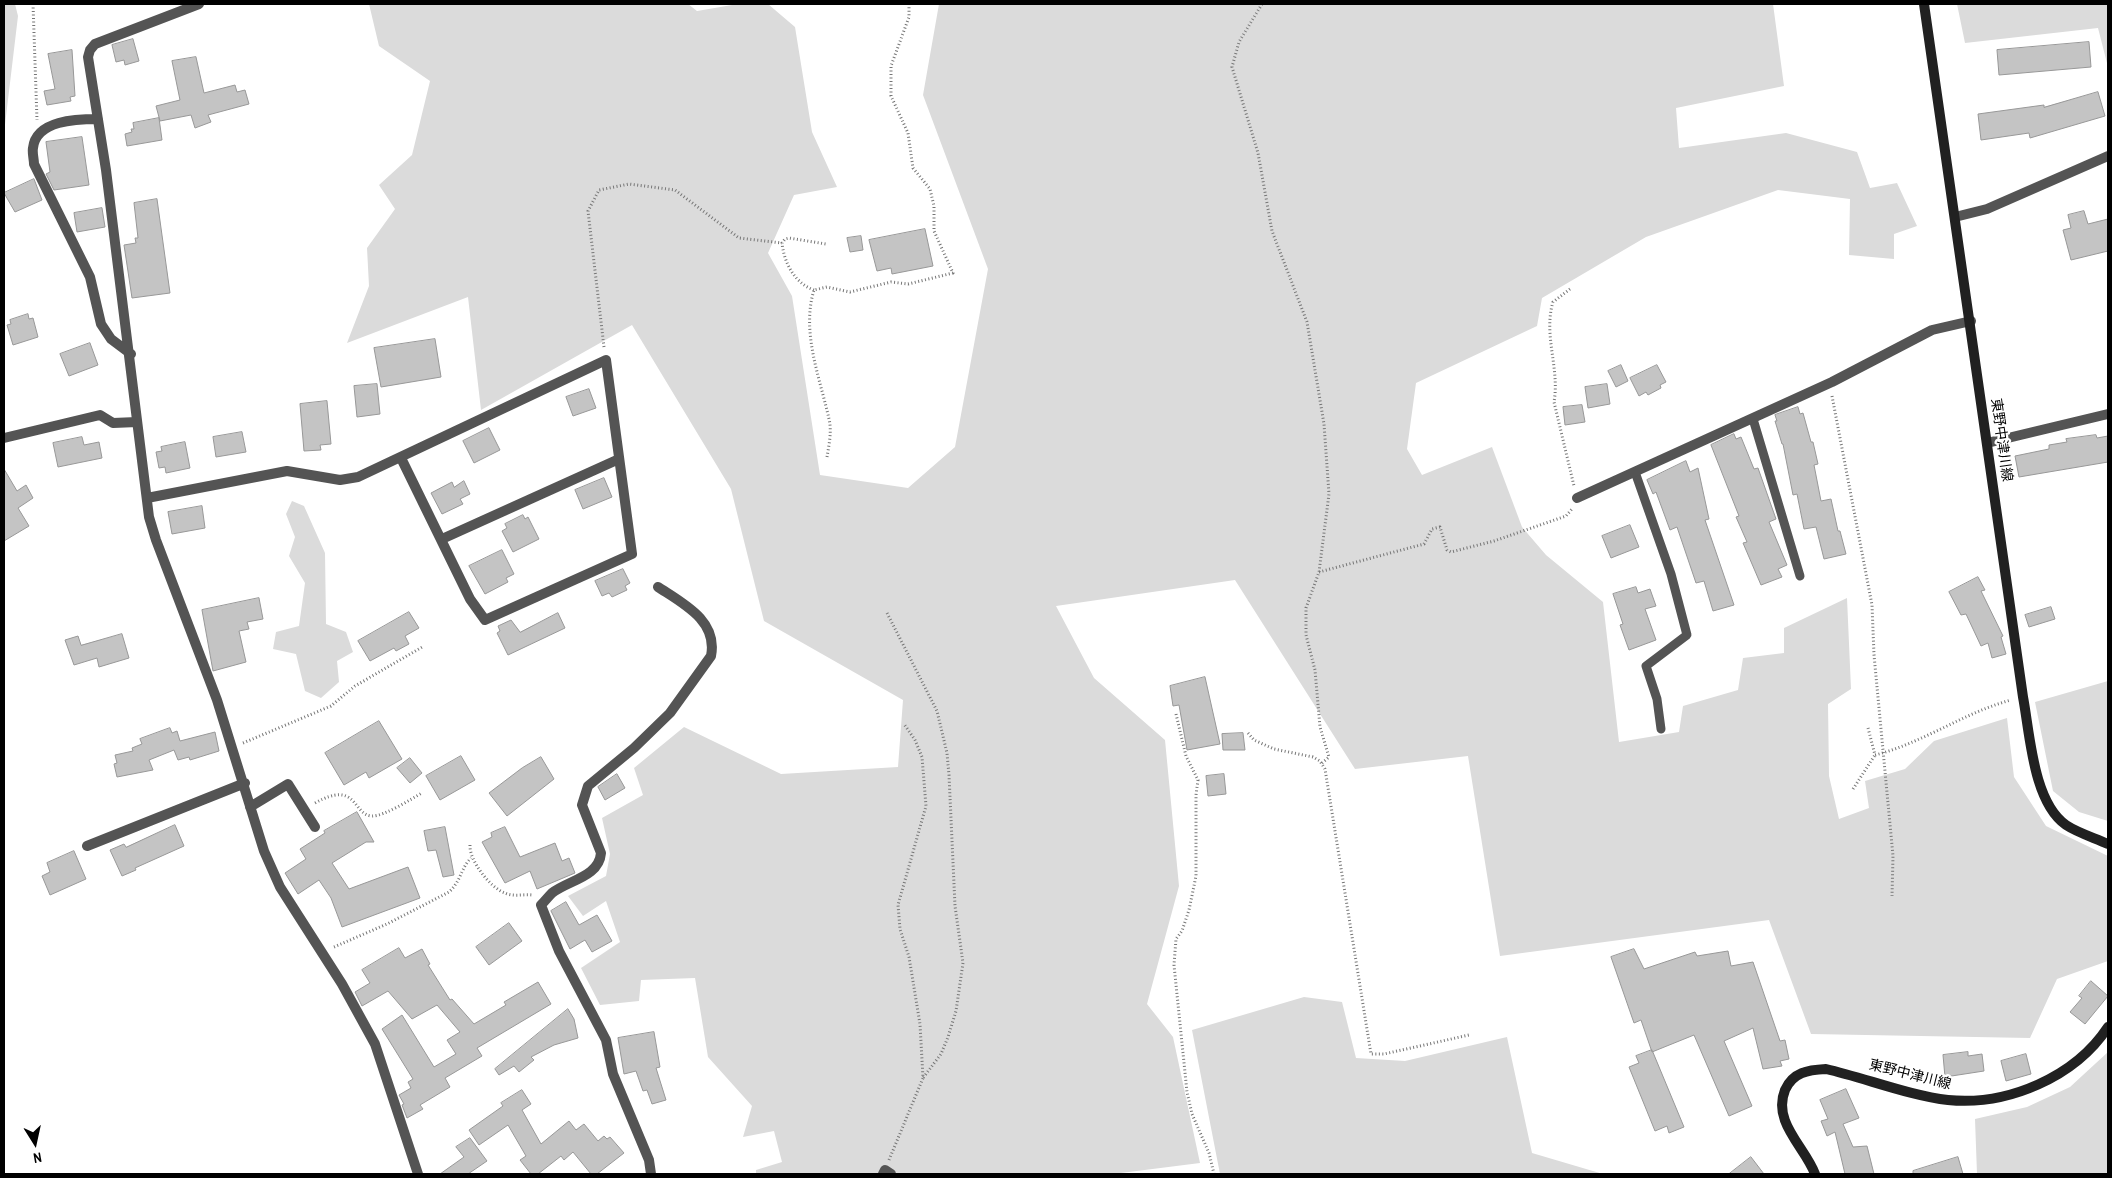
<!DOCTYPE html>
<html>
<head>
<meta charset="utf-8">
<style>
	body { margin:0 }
	#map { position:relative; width:2112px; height:1178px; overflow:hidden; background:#fff; font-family:"Archivo Narrow",sans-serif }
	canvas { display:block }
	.frame { position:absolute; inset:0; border:5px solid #000; pointer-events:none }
	.north { position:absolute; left:10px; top:1118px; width:50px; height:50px; -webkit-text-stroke:4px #fff; paint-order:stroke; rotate:170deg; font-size:14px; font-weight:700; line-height:20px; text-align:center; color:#000 }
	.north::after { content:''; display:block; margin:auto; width:18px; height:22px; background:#000; clip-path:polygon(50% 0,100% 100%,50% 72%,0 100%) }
</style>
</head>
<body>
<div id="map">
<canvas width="2112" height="1178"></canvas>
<div class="frame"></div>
<div class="north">N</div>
</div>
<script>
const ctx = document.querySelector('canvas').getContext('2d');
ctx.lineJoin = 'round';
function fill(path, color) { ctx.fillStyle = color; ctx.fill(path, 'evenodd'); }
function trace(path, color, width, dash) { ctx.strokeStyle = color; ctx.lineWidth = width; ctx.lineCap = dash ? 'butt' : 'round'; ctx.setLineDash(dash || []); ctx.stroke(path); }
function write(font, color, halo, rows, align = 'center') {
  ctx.font = font + ' "Archivo Narrow","Noto Sans JP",sans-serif'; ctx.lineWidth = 4.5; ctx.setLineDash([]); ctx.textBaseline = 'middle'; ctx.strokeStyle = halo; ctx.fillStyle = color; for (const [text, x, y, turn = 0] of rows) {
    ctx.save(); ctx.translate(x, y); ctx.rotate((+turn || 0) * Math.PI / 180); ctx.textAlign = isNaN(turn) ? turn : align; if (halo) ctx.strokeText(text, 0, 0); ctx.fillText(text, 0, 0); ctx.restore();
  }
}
fill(new Path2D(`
	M4,4h11l3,12 -14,117z
	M369,4h319l9,7 41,-7h30l27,23 17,105 25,55 -43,8 -26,58 24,43 28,179 88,13 47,-41 33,-178 -65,-174 16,-91h834l11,82 -108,22 3,40 107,-15 71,19 13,36 27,-5 20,43 -23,8v25l-45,-4 1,-56 -72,-9 -132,47 -104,61 -5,28 -121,57 -9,66 15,26 70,-28 30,80 24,28 57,47 16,140 60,-10 4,-26 55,-16 5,-32 41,-5v-25l63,-30 4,91 -23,15 1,72 10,43 30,-11 -4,-27 40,-12 29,-28 73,-23 7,59 32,49 62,30v105l-51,18 -27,59 -219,-4 -42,-114 -269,36 -32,-200 -113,13 -120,-189 -179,26 38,72 71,62 14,146 -32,118 26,33 27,126 -87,11h-357v-4l26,-8 -8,-31 -31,6 9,-31 -44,-49 -13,-79 -54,2 -2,21 -39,4 -19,-37 39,-26 -14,-41 -23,15 -15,-20 38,-20 4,-22 -8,-36 41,-23 -9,-27 50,-41 97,47 117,-7 5,-67 -139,-79 -33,-132 -99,-164 -151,85 -13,-113 -121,46 22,-57 -2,-38 28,-39 -16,-24 33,-30 18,-74 -51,-35z
	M1957,4h151v63l-10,-39 -133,15z
	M292,501l12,5 21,47 1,71 20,8 7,20 -16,9 2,21 -18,16 -16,-7 -9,-37 -23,-5 3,-17 23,-6 6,-43 -16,-27 6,-19 -9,-23z
	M2108,681v140l-29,-9 -26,-21 -18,-89z
	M1304,997l38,5 14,56 49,3 102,-24 25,116 71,21h-383l-28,-144z
	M2108,1052v122h-131l-2,-55 52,-12 43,-20z`), '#dbdbdb');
const building = new Path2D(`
	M133,39l6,22 -14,4 -1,-5 -8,2 -4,-17z
	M2089,42l2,25 -92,8 -2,-25z
	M72,50l3,46 -5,1 1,4 -24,4 -3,-14 11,-2 -7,-35z
	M196,57l8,36 31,-8 2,7 8,-2 4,14 -41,11 3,7 -16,6 -4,-13 -31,6 -4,-15 24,-6 -8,-39z
	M2098,92l7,24 -75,22 -1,-5 -48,7 -3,-26 66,-9v2z
	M159,118l3,22 -35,6 -2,-12 7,-2 -1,-3h3l-1,-6z
	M82,137l7,48 -35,5 -8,-16 4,-2 -4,-30z
	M34,179l8,21 -27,12 -11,-19z
	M157,199l13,94 -38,5 -8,-53 12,-2 -1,-5h3l-4,-35z
	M102,208l3,19 -28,5 -3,-19z
	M2084,211l4,13 20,-5v32l-37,9 -8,-30 8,-2 -3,-13z
	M925,229l8,37 -41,8 -1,-6 -14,3 -8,-31z
	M861,236l2,14 -13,2 -3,-14z
	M28,314l1,5 4,-1 5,19 -25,8 -6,-20 4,-1 -1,-4z
	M435,339l6,38 -60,10 -7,-39z
	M90,343l8,22 -29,11 -9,-22z
	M1621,365l7,16 -12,6 -8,-16z
	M1657,365l9,17 -6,3 1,3 -13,7 -2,-3 -7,4 -9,-18z
	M377,384l3,30 -23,3 -3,-31z
	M1607,384l3,20 -22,4 -3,-21z
	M589,389l7,19 -23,8 -7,-19z
	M327,401l4,43 -11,1 1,5 -17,1 -4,-47z
	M1582,405l3,17 -20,3 -2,-18z
	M1798,407l2,7 3,-1 8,29h2l5,22 -4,1 7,36 10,-2 7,32h2l6,23 -22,5 -8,-32 -12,2 -7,-35 -4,1 -10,-51h-1l-7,-23h2l-2,-6z
	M489,428l11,22 -26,13 -11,-22z
	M242,432l4,20 -30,5 -3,-20z
	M1734,434l2,5 5,-2 13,32 4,-1 18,51 -7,3 18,43 -9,4 4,8 -21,8 -18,-42 4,-1 -11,-25 3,-1 -28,-71z
	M2096,435l1,3 11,-2v26l-89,15 -4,-21 34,-7v-4l18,-3 -1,-3z
	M82,437l2,8 15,-3 3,16 -44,9 -5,-24z
	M185,442l5,26 -24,5 -1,-6 -6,1 -3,-16 6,-1 -1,-4z
	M1686,461l4,11 8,-4 11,51 -4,1 29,85 -21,6 -9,-30 -8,2 -19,-56 -7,3 -14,-38 -3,2 -6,-14z
	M4,469l13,22 9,-6 7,13 -15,10 11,18 -25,15z
	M604,478l8,19 -29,12 -8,-19z
	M464,481l6,13 -10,5 3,5 -21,10 -11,-21 21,-11 2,5z
	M202,506l3,22 -33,6 -4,-22z
	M523,515l2,4 3,-2 11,22 -26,13 -11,-21 5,-3 -2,-4z
	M1630,525l9,22 -28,11 -9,-22z
	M502,550l12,24 -8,4 2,4 -23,12 -16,-28z
	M623,569l7,14 -5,3 2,4 -15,7 -3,-4 -7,3 -7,-15z
	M1978,577l7,13 -4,1 22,45 -2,1 5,17 -14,4 -4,-15 -7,3 -15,-32 -5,1 -12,-23z
	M1636,587l2,6 12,-4 6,17 -11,3 11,31 -27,10 -9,-25 3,-1 -10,-30z
	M259,598l4,21 -16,3 2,7 -10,2 7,31 -33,9 -11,-61z
	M2051,607l4,12 -26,8 -4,-12z
	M409,612l10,16 -14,8 4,8 -13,7 -2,-3 -24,13 -12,-20z
	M558,613l7,15 -57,27 -11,-22 3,-2 -2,-5 13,-6 9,12z
	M122,634l7,24 -30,9 -2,-9 -23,7 -9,-25 13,-4 3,9z
	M1205,677l15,67 -33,6 -8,-45 -6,1 -3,-20z
	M379,721l23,38 -33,19 -3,-6 -22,13 -19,-32z
	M170,728l2,5 5,-2 3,10 35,-9 4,19 -29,9 -1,-3 -11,3 -4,-10 -25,10 4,10 -36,7 -3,-13 3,-1 -2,-8 18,-4 -1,-3 10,-4 -2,-5z
	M1243,733l2,17h-22l-1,-16z
	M461,756l14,24 -35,20 -14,-24z
	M541,757l13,22 -47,37 -18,-23 33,-25z
	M410,758l12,15 -12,10 -13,-15z
	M617,774l8,14 -20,12 -7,-13z
	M1224,774l2,20 -18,2 -2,-20z
	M357,812l17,30h-8l-34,21 17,26 59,-22 12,31 -78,29 -11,-29 -12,-18 -21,14 -13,-21 21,-14 -6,-10 25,-16 -1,-2z
	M175,825l9,21 -49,22 1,2 -14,6 -12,-26 14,-6 2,3z
	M445,827l9,48 -11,2 -7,-27 -8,1 -4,-20z
	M505,827l15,30 35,-14 7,18 7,-3 6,15 -38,16 -7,-18 -25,12 -23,-41 10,-5 -1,-4z
	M74,851l12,28 -36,16 -8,-19 8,-4 -3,-9z
	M566,902l13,23 18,-10 15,26 -20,11 -7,-12 -15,9 -19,-38z
	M509,923l13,18 -33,24 -13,-18z
	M399,948l6,10 17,-9 8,15 -2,1 22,35 2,-1 22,25 32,-19 -2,-3 34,-20 13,22 -74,44 5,8 -37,22 5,9 -30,18 3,4 -16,9 -5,-13 2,-1 -5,-9 12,-7 -3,-6 5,-3 -31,-50 20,-14 32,52 22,-13 -9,-14 13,-8 -23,-27 -25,14 -24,-28 -26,15 -7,-14 15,-9 -8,-13z
	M1634,949l10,20 51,-17 2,4 31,-5 3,15 22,-4 27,79 5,-1 4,19 -9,2 2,5 -19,3 -10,-41 -29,13 28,65 -23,10 -35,-81 -42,17 -11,-32 -7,3 -23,-66z
	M2091,981l17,15 -23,28 -15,-12 12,-14 -3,-2z
	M568,1009l6,10 4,19 -24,7 -23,12 3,3 -15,12 -5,-6 -15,9 -4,-6z
	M654,1032l6,35 -4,1 10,32 -14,4 -5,-14 -4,1 -7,-20 -12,3 -6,-36z
	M1652,1050l32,77 -15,6 -2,-7 -12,5 -26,-64 10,-4 -3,-7z
	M1968,1052v4l14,-2 2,17 -39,6 -2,-22z
	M2026,1054l5,20 -25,7 -5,-20z
	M1846,1089l13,29 -16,6 10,23 14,-1 7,28h-29l-10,-42 -8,4 -6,-15 7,-2 -8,-19z
	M522,1090l9,14 -9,6 19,34 28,-23 7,9 8,-6 14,17 6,-5 3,3 3,-2 14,16 -27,21h-6l-18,-22 -9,8 -3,-4 -23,18h-7l-11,-14 6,-4 -18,-31 -29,20 -10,-15 34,-24 -2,-3z
	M470,1138l17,23 -19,13h-28l24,-17 -8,-10z
	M1751,1157l13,17h-35z
	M1958,1157l5,17h-50v-3z`);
fill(building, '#c4c4c4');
trace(building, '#989898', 1);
trace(new Path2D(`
	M33,4l4,116
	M1262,4l-23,38 -7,25 26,86 14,78 35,91 17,102 5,70 -10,78 -13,36v27l9,35 5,57 9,30 -8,7
	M1570,289l-17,13c-10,33 7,67 1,100l20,84
	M814,290c-20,-7 -30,-28 -32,-47l3,-4 4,-1 37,6
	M604,347l-16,-136 11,-21 30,-6 46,6 64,48 43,5
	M1832,396l40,209 2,50 19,201 -1,40
	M827,457c2,-12 5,-26 2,-38 -9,-41 -28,-87 -15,-129l13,-3 23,5 41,-10 17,2 45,-11 -19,-42v-25l-4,-17 -17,-21 -5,-35 -17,-37v-30l18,-49v-13
	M1319,572l105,-28 8,-15 8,-2 7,23 4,2 43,-11 72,-25 6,-7
	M887,613l50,98 10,42 2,22 6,131 8,57 -7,48 -8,26 -7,17 -18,24
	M1176,714l10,42 12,24 -2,15v81l-7,34 -7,21 -6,8 -2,26 13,127 5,22 17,39 5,21
	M1868,728l7,27c48,-12 88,-42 136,-55
	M1248,733l6,7 20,9 39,8 7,4 5,8 46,285h13l85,-19
	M243,743l88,-37 24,-20 69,-40
	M1853,789l22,-34
	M315,803c43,-24 37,12 57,13 13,0 39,-17 50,-23
	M470,845c-1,15 20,43 35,48 8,4 18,1 27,2
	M334,947l53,-23 62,-32c12,-11 12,-24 22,-34
	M889,1160l34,-82 -3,-54 -11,-67 -9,-28 -2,-24 28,-99 -4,-49 -7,-17 -11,-16`), '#767676', 3, [1, 2.5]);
trace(new Path2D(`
	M1753,419l47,157
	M1635,472l36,102 16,61 -41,31 11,33 4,30`), '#545454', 9);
trace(new Path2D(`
	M199,4l-104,40 -5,6 -2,7 18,113 43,347 7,23 61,160 47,151 16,36 62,97 33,60 43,130
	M98,119c-21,0 -62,1 -65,29 -1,5 1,11 1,16l56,113 11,47 10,15 20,15
	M1955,217l32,-8 121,-53
	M4,438l96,-23 13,8 24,-1
	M1987,443l121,-29
	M147,498l140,-27 53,9 18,-3 248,-117 26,194 -147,66 -15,-21 -69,-141
	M1577,498l255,-116 100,-52 39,-9
	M442,539l177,-80
	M250,807l38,-23 27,43
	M87,846l158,-63
	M651,1174l-2,-14 -36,-86 -7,-34 -47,-89 -18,-46c4,-4 7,-8 11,-12 17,-13 47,-16 49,-40l-19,-48 6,-19 46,-38 36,-35 41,-57c7,-35 -27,-52 -53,-69
	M883,1174l2,-4 6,4`), '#545454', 10);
trace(new Path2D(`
	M1924,4l99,693c7,37 10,105 43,128 12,8 29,13 42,19
	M1815,1174c-10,-27 -43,-52 -30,-84 8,-18 23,-20 41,-21 39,9 85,27 122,31 60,6 127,-23 160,-73`), '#212121', 10);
write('14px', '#000', '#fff', [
	["東野中津川線",2001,440,82],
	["東野中津川線",1910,1075,14]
]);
</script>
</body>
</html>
